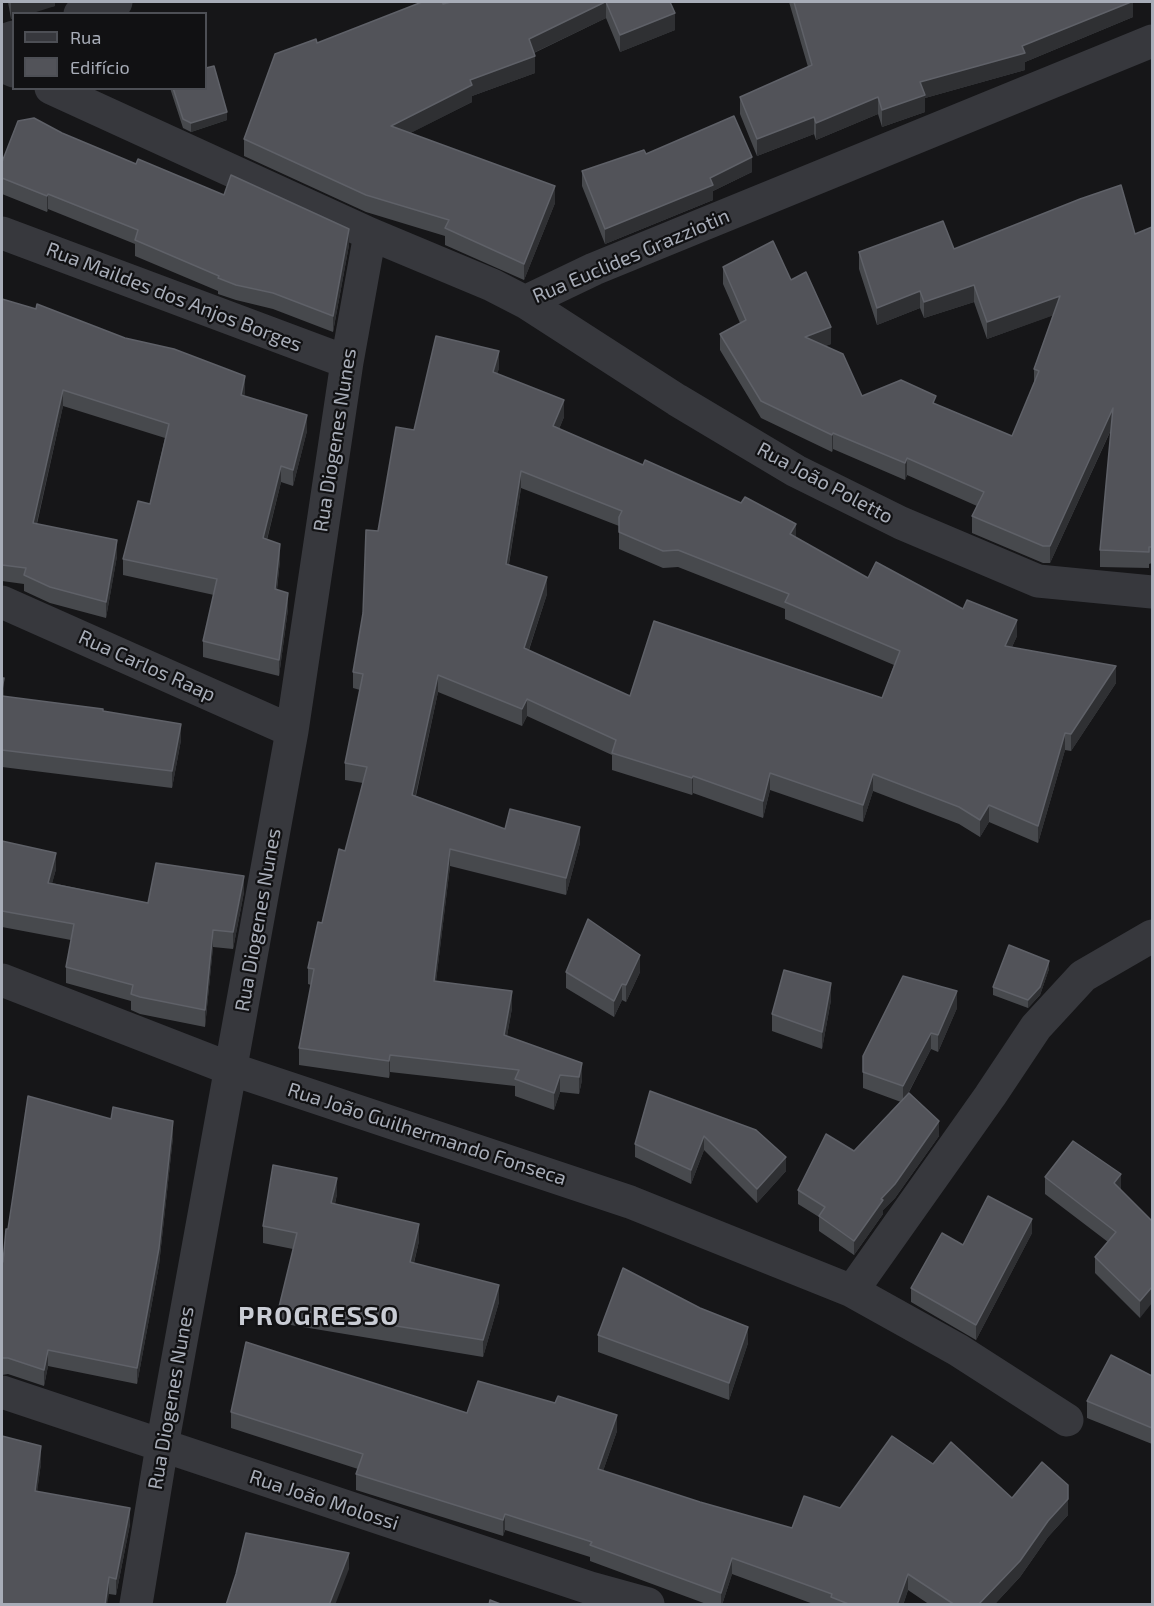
<!DOCTYPE html>
<html>
<head>
<meta charset="utf-8">
<style>
	body { margin:0 }
	#map { position:relative; width:1154px; height:1606px; overflow:hidden; background:#161618; font-family:"Exo 2",sans-serif }
	canvas { display:block }
	.frame { position:absolute; inset:0; border:3px solid #a8adb8; pointer-events:none }
	.legend { position:absolute; left:12px; top:12px; width:195px; height:78px; box-sizing:border-box; background:#111113; border:2px solid #4d4f55; margin:0; padding:8px 10px; list-style:none; font-size:18px; color:#a8adb8 }
	.legend li { display:flex; align-items:center; gap:12px; height:30px }
	.legend b { width:30px; border:2px solid #4d4f55 }
</style>
</head>
<body>
<div id="map">
<canvas width="1154" height="1606"></canvas>
<div class="frame"></div>
<ul class="legend">
<li><b style="height:8px;background:#37383d"></b>Rua</li>
<li><b style="height:16px;background:#525359"></b>Edifício</li>
</ul>
</div>
<script>
const ctx = document.querySelector('canvas').getContext('2d');
ctx.lineJoin = 'round';
function trace(path, color, width, dash) { ctx.strokeStyle = color; ctx.lineWidth = width; ctx.lineCap = dash ? 'butt' : 'round'; ctx.setLineDash(dash || []); ctx.stroke(path); }
function fill(path, color) { ctx.fillStyle = color; ctx.fill(path, 'evenodd'); }
function write(font, color, halo, rows, align = 'center') {
  ctx.font = font + ' "Exo 2",sans-serif'; ctx.lineWidth = 4.5; ctx.setLineDash([]); ctx.textBaseline = 'middle'; ctx.strokeStyle = halo; ctx.fillStyle = color; for (const [text, x, y, turn = 0] of rows) {
    ctx.save(); ctx.translate(x, y); ctx.rotate((+turn || 0) * Math.PI / 180); ctx.textAlign = isNaN(turn) ? turn : align; if (halo) ctx.strokeText(text, 0, 0); ctx.fillText(text, 0, 0); ctx.restore();
  }
}
trace(new Path2D(`
	M80,14l36,-12
	M2,41l12,-4
	M2,66l12,5
	M51,88l319,146 122,51 33,17 152,98 119,71 105,52 137,58 114,11
	M2,233l345,129
	M525,302l69,-33 558,-228
	M2,602l290,129
	M2,980l229,89 399,133 222,89 106,59 109,70
	M852,1291l138,-195 46,-69 47,-51 69,-40
	M2,1392l588,196 58,16
	M136,1604l26,-158 130,-715 55,-369 23,-128`), '#37383d', 33);
fill(new Path2D(`
	M8,2h47v4l-41,8v4l-3,1z
	M670,2l5,28 -55,22 -14,-34 -72,35 1,20 -63,23v6l-62,31 145,70 -31,77 -79,-35v-9l-79,-24 -122,-56v-17l73,-96 126,-39z
	M789,2h344v15l-108,45v8l-100,28v14l-43,15 -4,-13 -62,26 -2,-6 -57,22 -17,-42v-17l68,-30z
	M170,88h36l21,32 -36,12 -8,-4z
	M62,133l74,31 88,31 125,50 -16,87 -60,-23 -37,-9 -18,-6v-3l-83,-35v-12l-87,-35 -1,3 -45,-18v-32z
	M646,154l106,18 -39,19v9l-108,44 -23,-58v-15z
	M1152,227v336l-3,1v4l-49,-1v-17l11,-120 -61,133h-7l-71,-30v-17l5,-10 -70,-31 -2,5 -72,-31 -1,3 -71,-34 -41,-68v-16l20,-11 -17,-39v-17l68,13 40,64 -6,2 37,50 74,8 76,32 22,-52v-15l19,-54 -66,24 -13,-37 -50,16 -4,-10 -43,17 -18,-56v-17l95,-3 181,-15z
	M2,299l243,93 -1,4 63,35 -14,55 -12,-4 -14,58 13,20 -3,30 11,19 -9,67 -76,-19v-16l11,-46 -91,-20v-16l27,-55 15,-66 -102,-32 -26,118 80,32 -11,62 -56,-15 -26,-12v-7l-22,-3z
	M499,368l-2,6 67,43 -5,12 237,109 72,40 95,31 54,27 -5,11 104,36 -45,68 -6,-1 -27,93 -49,-21 -9,15 -21,-13 -86,-33 -10,31 -93,-32 -7,28 -70,-25 -1,2 -80,-25v-15l-85,-39 -5,10 -84,-34 -22,104 89,33 75,14 -14,52 -116,-29 -14,115 76,27 -5,28 75,27v17l-3,14 -19,-2 -6,18 -39,-14v-10l-125,-14 -1,6 -90,-13v-17l12,-63 -3,-1v-16l37,-117 18,-68 -18,-3v-17l15,-73 -7,-2v-16l25,-141 36,-101zM521,488l98,38v23l44,19 15,-1 107,42v10l109,46 -12,33 -252,-2 -101,-46 18,-56 -38,-30z
	M2,678l2,19 99,14 78,29 -9,48 -170,-21z
	M2,841l54,28 -4,14 96,20 96,-11 -11,57 -20,-2 -8,80 -65,-13 -9,-4v-9l-65,-18v-16l5,-27 -69,-13z
	M1049,969l-9,26 -12,13 -35,-13v-8z
	M566,972h74l-14,30 -4,-2 -8,17 -48,-29z
	M831,1000l-9,49 -50,-18v-17z
	M957,1008l-19,44 -7,-3 -24,47 32,40 -44,62 -12,12v4l-29,41 -35,-24v-14l-21,-13v-14l56,-39 47,-49 -38,-14v-32z
	M650,1091l136,80 -29,32 -53,-53 -13,34 -56,-27v-13z
	M173,1137l-14,128 -22,119 -89,-18 -4,20 -36,-12 -6,1v-113h1l5,-33z
	M1045,1177l76,13 31,31 -12,97 -45,-45v-16l13,-15 -63,-48z
	M337,1194l-2,10 84,37 -5,22 85,39 -16,55 -204,-34v-16l14,-58 -30,-6v-17z
	M1032,1233l-56,107 -65,-38v-14l52,-43z
	M598,1335l150,8 -19,57 -131,-48z
	M1152,1376v68l-65,-26v-17z
	M231,1412l236,1 150,18 -14,40 97,31 92,26 48,-20 93,-44 79,34 56,17 -20,22 -28,40 -26,28h-64l-22,-15 -5,15h-87l-84,-31 -10,31h-13l-119,-44v-4l-85,-27 -2,6 -147,-46v-16l2,-5 -127,-41z
	M41,1463l-4,28 93,33 -14,71 -7,-1 -107,11z`), '#47494d');
fill(new Path2D(`
	M11,2h44v4l-25,8h-16v4l-3,1z
	M606,2v16l-77,37v-16z
	M1131,2h2v15l-108,45v8l-100,28v14l-43,15v-17l38,-28 102,-36z
	M675,13v17l-55,22v-17z
	M535,56v17l-63,23v6l-81,41v-17l79,-46z
	M878,97v17l-62,26v-17z
	M227,112v8l-36,12v-9z
	M814,117v17l-57,22v-17z
	M752,157v15l-39,19v9l-108,44v-15z
	M555,186v17l-31,77v-16z
	M48,194v15l-1,3v-16z
	M349,229v16l-16,87v-16z
	M974,285v17l-50,16v-16z
	M920,291v17l-43,17v-17z
	M1060,296v17l-73,26v-17z
	M831,327v17l-26,10v-17z
	M499,351v17l-6,21v-17z
	M245,376v16l-4,19v-16z
	M63,390v16l-30,133v-16z
	M564,400v17l-11,26v-17z
	M1113,408v17l-63,138v-17z
	M307,415v16l-14,55v-16z
	M833,433v16l-1,3v-17z
	M907,458v17l-2,5v-17z
	M281,466v16l-18,72v-16z
	M521,471v17l-15,92v-16z
	M796,524v16l-6,-6z
	M117,540v16l-11,62v-16z
	M280,544v16l-5,45v-16z
	M547,577v17l-23,70v-16z
	M288,593v16l-9,67v-16z
	M1017,620v16l-12,26v-16z
	M1116,666v17l-45,68v-17z
	M438,675v17l-26,119v-16z
	M4,678v16l-2,12v-16z
	M527,699v17l-5,10v-17z
	M181,724v16l-9,48v-17z
	M1065,733v17l-27,93v-17z
	M770,773v17l-7,28v-17z
	M873,774v17l-10,31v-17z
	M693,776v17l-1,2v-17z
	M989,805v17l-9,15v-17z
	M580,827v16l-14,52v-17z
	M450,849v17l-16,132v-17z
	M56,853v16l-8,30v-16z
	M244,876v16l-11,57v-17z
	M213,930v17l-8,80v-17z
	M640,955v17l-14,30v-17z
	M1049,961v8l-9,26 -12,13v-8z
	M831,983v17l-9,49v-17z
	M622,984v16l-8,17v-16z
	M512,991v17l-8,44v-17z
	M957,991v17l-19,44v-17z
	M931,1033v16l-28,54v-17z
	M390,1055v17l-1,6v-17z
	M582,1063v17l-3,14v-17z
	M560,1075v17l-6,18v-17z
	M173,1121v16l-14,128 -22,119v-16z
	M939,1121v15l-44,62 -12,12v4l-29,41v-14l27,-42z
	M704,1136v14l-13,34v-14z
	M786,1157v14l-29,32v-14z
	M1121,1174v16l-7,-7z
	M337,1178v16l-6,26v-17z
	M1032,1219v14l-56,107v-15z
	M419,1224v17l-9,37v-16z
	M499,1285v17l-16,55v-17z
	M1152,1287v16l-12,15v-17z
	M748,1327v16l-19,57v-17z
	M48,1350v16l-4,20v-16z
	M617,1415v16l-19,54v-16z
	M41,1446v17l-6,45v-17z
	M1068,1499v16l-20,22 -28,40 -26,28h-16l70,-84z
	M130,1508v16l-14,71v-16z
	M505,1514v16l-2,6v-16z
	M349,1553v16l-14,36h-6z
	M732,1558v16l-10,31h-1v-12z
	M908,1574v16l-5,15h-6z
	M109,1577v17l-2,11h-2z`), '#2f3033');
const building = new Path2D(`
	M422,2h20l1,2 8,-2h154l-76,37 6,17 -65,24 2,5 -81,41 164,60 -31,78 -79,-36 4,-8 -83,-25 -122,-56 31,-85 41,-15 1,4z
	M606,2h64l5,11 -55,22z
	M794,2h337l-109,44 3,7 -105,29 5,13 -43,15 -4,-13 -62,26 -2,-6 -57,22 -17,-42 72,-32z
	M214,66l13,46 -36,11 -8,-4 -10,-31h33v-20z
	M734,116l18,41 -42,21 3,7 -108,44 -23,-58 62,-21 2,4z
	M34,118l28,15 74,31 2,-5 86,36 7,-20 118,54 -16,87 -60,-23 -37,-8 -18,-7 1,-2 -84,-36 3,-10 -90,-36 -1,2 -45,-18v-16l16,-41z
	M1121,185l14,49 17,-7v320h-3v5l-49,-2 13,-142 -63,138h-7l-71,-30 12,-24 -77,-34 -2,5 -72,-30 -1,2 -71,-34 -41,-67 26,-14 -23,-53 50,-26 18,39 15,-8 25,55 -26,10 38,17 19,42 39,-16 35,16 -3,7 79,33 27,-65 -5,-2 26,-73 -73,26 -13,-37 -50,17 -4,-11 -43,17 -18,-56 84,-31 11,28 126,-50z
	M2,299l34,10 1,-5 88,34 49,11 71,27 -4,19 66,20 -14,55 -12,-4 -18,72 17,6 -5,45 13,4 -9,67 -76,-19 14,-62 -94,-20 15,-58 12,3 19,-80 -106,-34 -30,133 84,17 -11,62 -56,-15 -26,-12 2,-7 -24,-3z
	M436,336l63,15 -6,21 71,28 -11,26 90,39 2,-5 96,43 4,-6 51,27 -6,10 78,44 8,-16 87,47 4,-9 50,20 -12,26 111,20 -45,68 -6,-1 -27,93 -49,-21 -9,15 -21,-13 -86,-33 -10,31 -93,-32 -7,28 -70,-25 -1,2 -80,-25 4,-13 -89,-41 -5,10 -84,-34 -26,120 93,34 5,-20 70,18 -14,51 -116,-29 -16,132 78,10 -8,44 78,28 -3,14 -19,-2 -6,18 -39,-14 4,-9 -129,-15 -1,6 -90,-13 15,-79 -6,-1 10,-46 4,1 17,-74 6,2 22,-84 -22,-4 18,-89 -10,-2 10,-59 3,-83 12,1 18,-104 18,3zM521,471l101,40 -3,6v15l44,19 15,-1 111,44 -4,8 115,49 -18,47 -228,-77 -24,75 -106,-48 23,-71 -41,-13z
	M2,678h2l-2,12z
	M2,696l101,13v2l78,13 -9,47 -170,-21z
	M2,841l54,12 -8,30 100,20 8,-40 88,13 -11,56 -20,-2 -8,80 -65,-13 -9,-3 2,-9 -67,-18 8,-43 -72,-13z
	M588,919l52,36 -14,30 -4,-1 -8,17 -48,-29z
	M1009,945l40,16 -9,26 -12,13 -35,-13z
	M784,970l47,13 -9,49 -50,-18z
	M903,976l54,15 -19,44 -7,-2 -28,53 -40,-14v-16z
	M650,1091l106,39 30,27 -29,32 -53,-53 -13,34 -56,-26z
	M909,1093l30,28 -44,63 -14,15 2,1 -29,41 -35,-25 6,-9 -27,-17 28,-56 28,17z
	M28,1096l83,23 2,-12 60,14 -14,127 -22,120 -89,-18 -4,20 -36,-12h-6v-96h1l3,-33h2z
	M1073,1141l48,33 -7,9 38,38v66l-12,14 -45,-44 21,-25 -71,-55z
	M273,1165l64,13 -6,25 88,21 -9,38 89,23 -16,55 -204,-33 18,-74 -34,-7z
	M988,1196l44,23 -56,106 -65,-37 31,-55 21,12z
	M623,1268l77,40 48,19 -19,56 -131,-48z
	M246,1342l221,71 11,-32 77,22 3,-7 59,19 -19,54 102,33 92,26 12,-32 36,12 52,-72 41,28 18,-22 61,56 30,-36 26,23v14l-20,22 -28,40 -42,44h-23l-47,-31 -11,31h-46l-20,-8 1,-3 -100,-36 -11,35 -131,-48 2,-3 -87,-28 -2,6 -147,-46 7,-20 -132,-42z
	M1111,1355l41,21v52l-65,-27z
	M2,1436l39,10 -6,45 95,17 -14,71 -7,-2 -4,28h-103z
	M246,1533l103,20 -20,52h-103l10,-31z
	M490,1600l13,5h-14z`);
fill(building, '#525359');
trace(building, '#5f6168', 1.5);
write('20px', '#a8adb8', '#111113', [
	["Rua Euclides Grazziotin",631,256,-23],
	["Rua Maildes dos Anjos Borges",174,297,21],
	["Rua Diogenes Nunes",335,440,-81],
	["Rua João Poletto",825,483,28],
	["Rua Carlos Raap",147,666,24],
	["Rua Diogenes Nunes",258,920,-80],
	["Rua João Guilhermando Fonseca",427,1134,18],
	["Rua Diogenes Nunes",171,1398,-80],
	["Rua João Molossi",324,1500,18]
]);
ctx.letterSpacing = '1.5px';
write('bold 26px', '#c9ccd4', '#111113', [
	["PROGRESSO",319,1316]
]);
ctx.letterSpacing = '0px';
</script>
</body>
</html>
